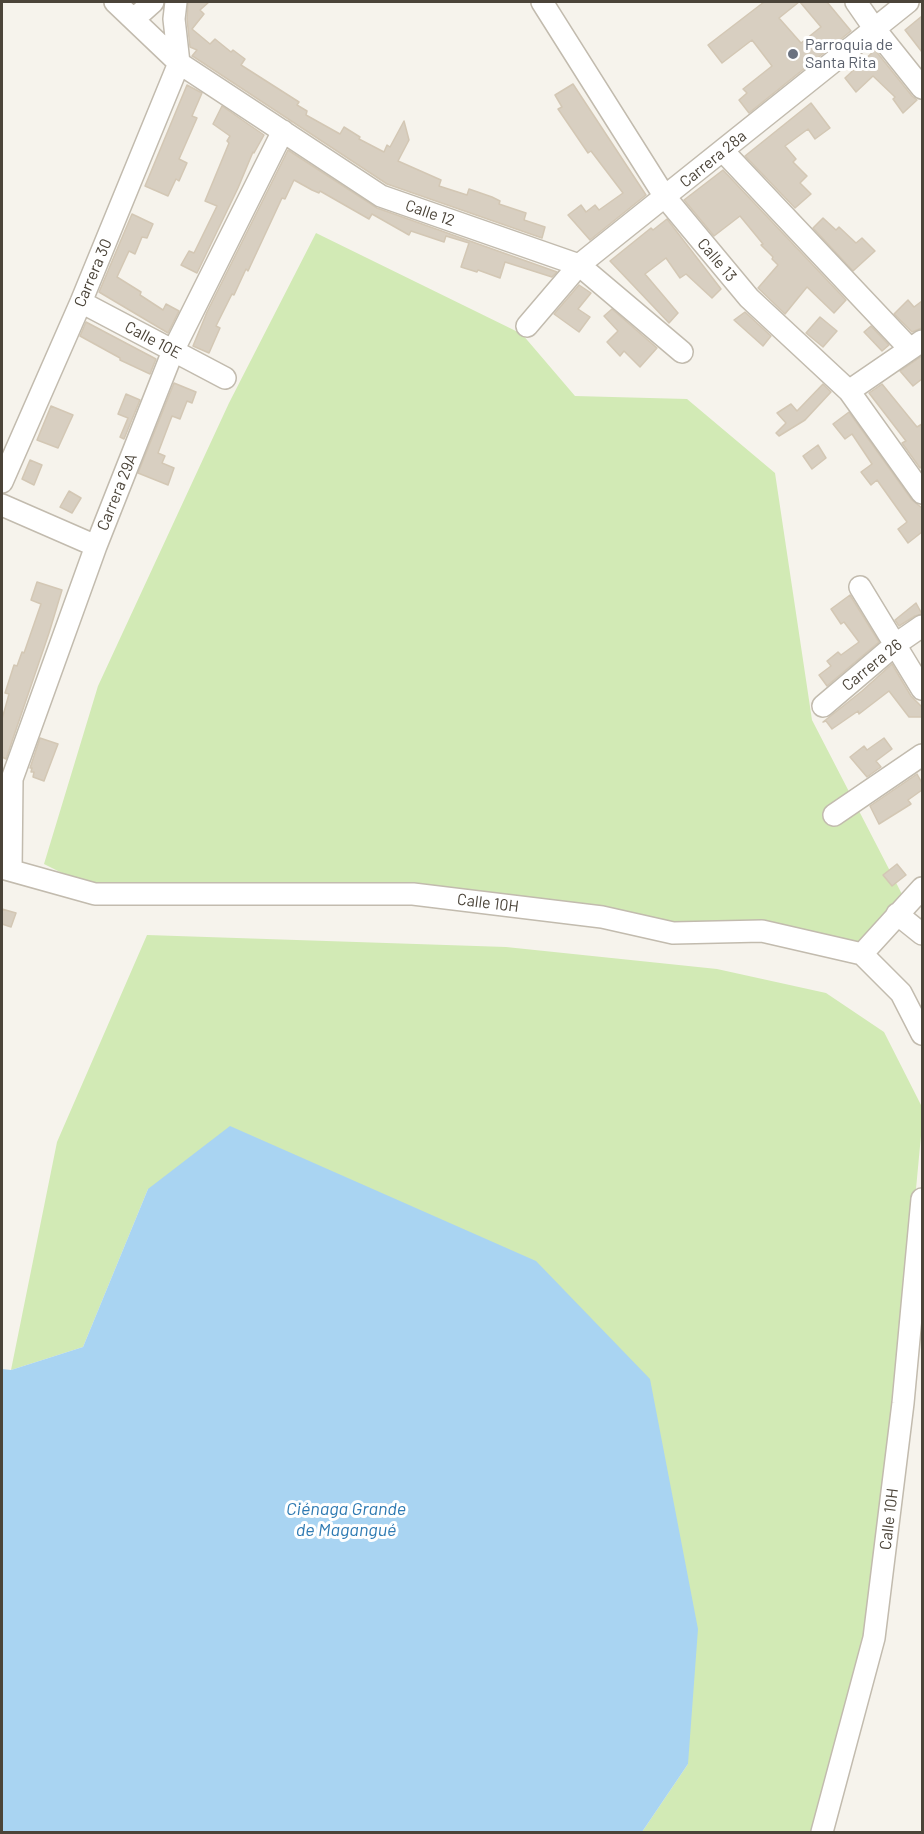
<!DOCTYPE html>
<html>
<head>
<meta charset="utf-8">
<style>
	body { margin:0 }
	#map { position:relative; width:924px; height:1834px; overflow:hidden; background:#f6f3ec; font-family:Barlow,sans-serif }
	canvas { display:block }
	.frame { position:absolute; inset:0; border:3px solid #4b4439; pointer-events:none }
</style>
</head>
<body>
<div id="map">
<canvas width="924" height="1834"></canvas>
<div class="frame"></div>
</div>
<script>
const ctx = document.querySelector('canvas').getContext('2d');
ctx.lineJoin = 'round';
function fill(path, color) { ctx.fillStyle = color; ctx.fill(path, 'evenodd'); }
function trace(path, color, width, dash) { ctx.strokeStyle = color; ctx.lineWidth = width; ctx.lineCap = dash ? 'butt' : 'round'; ctx.setLineDash(dash || []); ctx.stroke(path); }
function write(font, color, halo, rows, align = 'center') {
  ctx.font = font + ' Barlow,sans-serif'; ctx.lineWidth = 6; ctx.setLineDash([]); ctx.textBaseline = 'middle'; ctx.strokeStyle = halo; ctx.fillStyle = color; for (const [text, x, y, turn = 0] of rows) {
    ctx.save(); ctx.translate(x, y); ctx.rotate((+turn || 0) * Math.PI / 180); ctx.textAlign = isNaN(turn) ? turn : align; if (halo) ctx.strokeText(text, 0, 0); ctx.fillText(text, 0, 0); ctx.restore();
  }
}
fill(new Path2D(`
	M316,233l206,101 53,62 112,3 88,74 37,247 94,182 -44,48 -189,-22 -69,-15 -508,-23 -52,-26 54,-178 131,-283z
	M147,935l359,12 211,22 109,24 58,39 38,75v18l-26,277 -26,234 -51,196h-177l46,-68 -540,-575 -65,158 -72,23 46,-228z`), '#d2eab5');
fill(new Path2D(`
	M230,1126l306,135 114,118 48,250 -10,135 -46,68h-640v-463l9,1 72,-23 65,-158z`), '#a9d4f2');
const building = new Path2D(`
	M188,2h21l-9,8 4,4 -12,15 18,15 5,-5 16,13 2,-2 12,9 -4,6 58,37 -2,3 10,6 -1,4 34,19 4,-7 16,10 -1,2 25,13 3,-7 3,2 14,-26 5,19 -11,21 43,19 -2,6 28,9 2,-6 23,8 8,4 -1,3 27,9 -2,7 21,7 -3,11 -155,-54 -193,-127 -2,-1 5,-6 -7,-3 -3,-28z
	M764,2h35l-20,16 22,25 20,-16 -21,-25h27l24,29 -102,82 -10,-13 8,-7 -4,-4 29,-23 -20,-26 -30,23 -14,-18z
	M922,16v36l-17,-22z
	M875,50l37,46 5,4 -14,13 -10,-14 2,-2 -22,-21 -17,16 -11,-14z
	M573,84l73,111 -56,45 -22,-25 13,-10 5,7 9,-7 4,5 24,-17 -32,-42 -3,2 -30,-44 4,-2 -7,-12z
	M187,85l15,8 -10,23 5,2 -18,41 8,4 -8,18 -3,-2 -8,17 -23,-10z
	M811,103l19,25 -15,11 -7,-10 -23,17 11,13 -3,3 14,14 -7,7 11,11 -16,14 -50,-52z
	M222,106l42,29 -10,18 -1,-1 -15,36 -41,85 -16,-8 8,-14 5,2 23,-47 -12,-5 24,-58 -2,-2 3,-5 -17,-12z
	M288,150l89,58 180,64 -5,5 -47,-15 -5,16 -22,-8 -1,2 -16,-5 8,-24 -23,-7 -2,6 -33,-11 -2,4 -37,-21 -3,5 -49,-28 -1,2 -7,-3 -18,-10 -9,19 -3,-1 -34,73 -2,-2 -12,26 -2,-1 -16,32 4,2 -11,25 -16,-7 14,-34z
	M723,170l123,130 -12,13 -27,-26 -22,27 -27,-26 20,-23 -6,-6 1,-2 -12,-12 2,-1 -23,-28 -26,20 -29,-35 -1,-1z
	M132,214l21,10 -6,14 -5,-1 -7,17 -6,-3 -12,26 24,15 -1,3 23,15 3,-6 13,7 -11,22 -69,-41z
	M823,218l13,12 3,-3 17,16 6,-5 13,13 -22,20 -40,-43z
	M667,219l54,70 -9,9 -26,-24 -6,4 -14,-20 -21,16 33,39 -9,10 -59,-62 41,-33 2,2z
	M579,285l12,8 -13,16 12,8 -11,15 -25,-18z
	M908,300l6,7 8,-6v27l-10,4 -18,-18z
	M612,309l45,39 -17,19 -16,-16 -4,5 -13,-14 11,-11 -14,-15z
	M745,312l26,24 -8,10 -29,-26z
	M820,317l17,14 -14,16 -17,-14z
	M86,322l70,37 -6,15 -30,-14v-2l-40,-22z
	M871,326l18,19 -7,6 -18,-19z
	M922,356v23l-9,7 -13,-15z
	M174,383l22,9 -4,11 -5,-2 -7,18 -8,-3 -14,37 7,3 -3,7 12,5 -6,17 -30,-12z
	M823,384l8,8 -26,28 -26,16 -3,-3 10,-10 -9,-10 14,-9 6,7z
	M882,384l35,43 5,-3v42l-2,2 -18,-25 4,-2 -37,-48z
	M126,394l14,6 -16,39 -4,-2 8,-19 -10,-4z
	M51,406l22,9 -15,33 -21,-8z
	M849,412l63,88 10,8v24l-14,11 -10,-14 9,-7 -30,-42 -6,5 -10,-13 11,-8 -20,-30 -7,5 -12,-15z
	M818,445l8,13 -14,11 -9,-13z
	M30,460l12,5 -8,20 -12,-6z
	M69,491l12,7 -9,15 -12,-6z
	M37,582l25,8 -13,43 -43,126 -4,-2v-38l7,-25 -4,-1 9,-28 3,1 5,-14 2,1 17,-49 -10,-4z
	M850,595l29,47 -52,44 -8,-11 12,-9 -4,-5 11,-9 3,3 18,-13 -15,-20 -3,2 -10,-15z
	M916,603l6,11 -7,2 -16,10 -4,-6z
	M892,664l19,32 11,11v10h-13l-20,-26 -30,23 -1,-3 -26,18 -6,-8 -3,1 39,-31z
	M40,738l18,6 -14,37 -11,-4 1,-5h-3l1,-4h-2z
	M884,738l8,11 -16,12 5,6 -14,10 -17,-20 14,-11 3,4z
	M917,774l5,9v7l-14,10 3,4 -32,20 -9,-18z
	M897,864l9,11 -14,11 -9,-11z
	M2,909l14,4 -5,14 -9,-3z`);
fill(building, '#d8cfc1');
trace(building, '#d3c7b4', 1.5);
const minor = new Path2D(`
	M115,2l64,61 202,133 198,69 103,87
	M542,2l123,195 84,101 100,93 73,102
	M856,2l18,26 48,60
	M134,19l19,-17
	M723,151l187,198
	M81,302l144,76
	M527,326l52,-61 329,-263
	M849,391l73,-50
	M2,482l79,-180 98,-239 -5,-44 2,-17
	M2,505l94,41
	M860,587l62,102
	M823,706l73,-62 26,-18
	M834,815l88,-60
	M2,868l93,26h318l189,23 71,16 89,-2 100,23 39,39 21,41
	M11,870l1,-91 84,-233 77,-195 110,-220
	M897,914l25,20
	M862,954l60,-66
	M822,1832l52,-194 29,-235 19,-204`);
trace(minor, '#c2bbae', 24);
trace(minor, '#fff', 21);
for (const [x, y, r, color] of [
	[793,54,6,"#6b7280"]
]) { const dot = new Path2D(); dot.arc(x, y, r, 0, 2 * Math.PI); ctx.fillStyle = color; ctx.fill(dot); trace(dot, '#fff', 2); }
write('16px', '#5b616d', '#fff', [
	["Parroquia de",805,45],
	["Santa Rita",805,63]
], 'left');
write('16px', '#4b4439', '#fff', [
	["Carrera 28a",713,159,-39],
	["Calle 12",430,213,19],
	["Calle 13",717,260,50],
	["Carrera 30",93,273,-67],
	["Calle 10E",153,340,28],
	["Carrera 29A",117,492,-68],
	["Carrera 26",872,665,-39],
	["Calle 10H",488,903,7],
	["Calle 10H",889,1519,-83]
]);
write('italic 18px', '#2e7ab2', '#fff', [
	["Ciénaga Grande",346,1509],
	["de Magangué",346,1530]
]);
</script>
</body>
</html>
